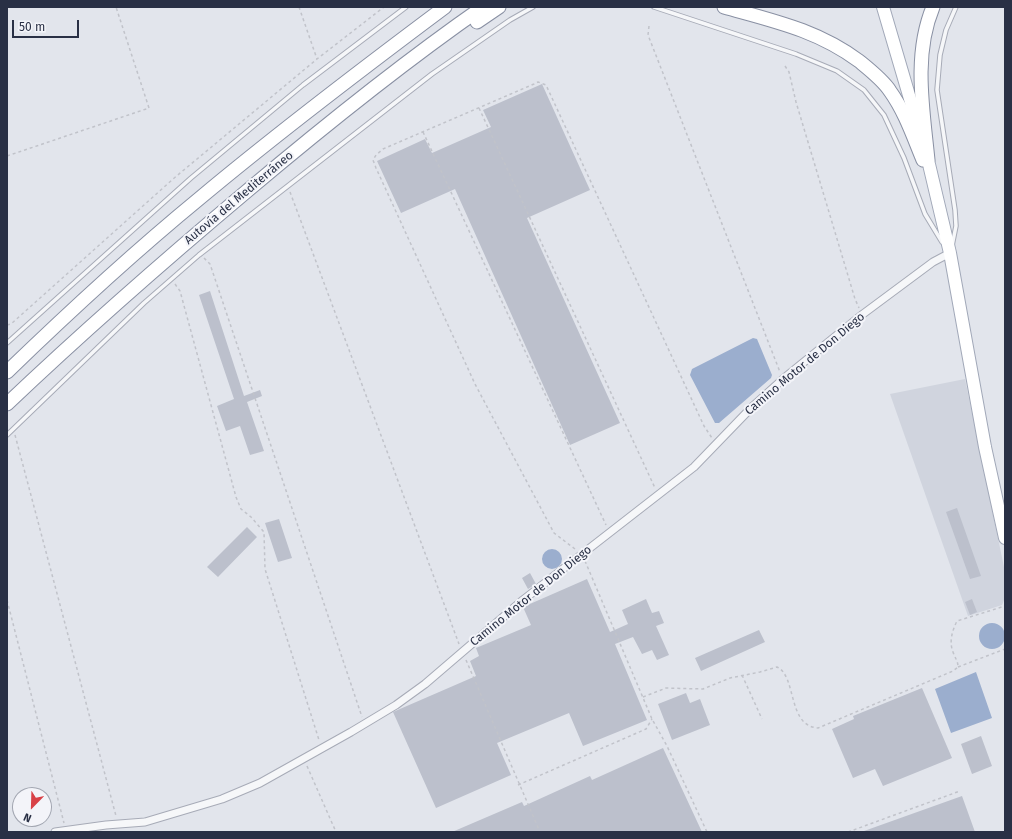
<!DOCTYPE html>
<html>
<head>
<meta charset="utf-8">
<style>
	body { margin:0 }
	#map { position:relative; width:1012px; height:839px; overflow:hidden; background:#e2e5ec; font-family:"Fira Sans",sans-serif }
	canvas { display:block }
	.frame { position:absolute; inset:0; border:8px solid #293045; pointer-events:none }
	.north { position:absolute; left:12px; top:787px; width:40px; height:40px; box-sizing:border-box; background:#f3f4f9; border:1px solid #a2a6b1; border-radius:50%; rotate:203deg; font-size:11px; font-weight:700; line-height:16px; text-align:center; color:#293045 }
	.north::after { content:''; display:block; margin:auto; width:14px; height:18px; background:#d84147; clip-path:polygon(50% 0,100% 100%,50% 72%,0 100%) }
	.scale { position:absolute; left:12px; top:20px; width:67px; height:18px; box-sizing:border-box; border:2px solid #293045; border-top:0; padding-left:5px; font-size:12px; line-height:14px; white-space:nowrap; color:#293045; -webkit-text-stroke:3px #f3f4f9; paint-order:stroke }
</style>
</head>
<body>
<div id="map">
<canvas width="1012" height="839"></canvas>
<div class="frame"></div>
<div class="north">N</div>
<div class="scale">50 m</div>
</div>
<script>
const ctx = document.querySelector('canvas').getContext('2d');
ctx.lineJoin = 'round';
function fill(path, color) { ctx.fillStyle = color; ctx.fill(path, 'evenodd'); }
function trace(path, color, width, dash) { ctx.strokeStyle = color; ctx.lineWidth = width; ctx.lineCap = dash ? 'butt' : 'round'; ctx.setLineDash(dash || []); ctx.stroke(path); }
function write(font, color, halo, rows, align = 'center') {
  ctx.font = font + ' "Fira Sans",sans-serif'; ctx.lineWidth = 4; ctx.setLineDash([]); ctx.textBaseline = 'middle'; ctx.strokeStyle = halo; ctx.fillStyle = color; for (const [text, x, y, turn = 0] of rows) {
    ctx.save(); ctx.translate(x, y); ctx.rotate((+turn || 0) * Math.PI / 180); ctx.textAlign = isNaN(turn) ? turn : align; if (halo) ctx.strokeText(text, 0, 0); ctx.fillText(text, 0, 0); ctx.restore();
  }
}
fill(new Path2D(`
	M965,379l40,193v26l-3,7 -34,11 -78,-222z`), '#d0d4de');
fill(new Path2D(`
	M753,338l4,1 15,36 -1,3 -52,45h-4l-25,-48 2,-6z
	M542 559a10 10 0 1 1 20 0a10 10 0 1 1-20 0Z
	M979 636a13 13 0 1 1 26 0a13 13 0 1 1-26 0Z
	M976,672l16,46 -41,15 -16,-44z`), '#9baece');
fill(new Path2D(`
	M542,84l48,106 -63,28 93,205 -50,22 -115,-256 -54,24 -24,-52 48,-22 7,14 59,-26 -8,-17z
	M210,291l34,105 16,-6 2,6 -15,6 17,49 -14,4 -10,-29 -14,5 -9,-25 17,-7 -35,-104z
	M957,508l24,68 -11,3 -24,-67z
	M279,519l13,39 -14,4 -13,-39z
	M247,527l10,10 -39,40 -11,-10z
	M530,573l6,11 -8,5 -6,-11z
	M587,579l23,53 18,-8 -6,-14 24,-11 6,14 7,-2 5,12 -8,3 13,29 -12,5 -5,-10 -10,4 -9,-17 -18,7 32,76 -64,26 -14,-33 -72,30 14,32 -75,33 -43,-96 83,-36 -6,-15 9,-5 -3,-8 55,-23 -8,-18z
	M972,599l5,13 -7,3 -5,-13z
	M759,630l6,12 -64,29 -6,-13z
	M922,688l30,70 -69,28 -8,-17 -22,9 -21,-49 22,-10 -1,-3z
	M686,693l4,10 10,-4 10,26 -38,15 -14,-36z
	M981,736l11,30 -20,8 -11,-30z
	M663,748l39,84h-250l70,-30 2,4 66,-30 2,4z
	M962,796l13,36h-111v-1z`), '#bcc0cc');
const lane = new Path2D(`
	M654,7l142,47 41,17 27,19 20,25 20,43 21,56 17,28
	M952,246l4,-20 -1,-16 -18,-120 3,-35 6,-25 10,-23
	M7,343l184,-165 112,-93 103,-78
	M7,435l137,-132 55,-48 233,-181 78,-54 23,-13`);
const street = new Path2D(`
	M55,832l51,-7 39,-3 77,-23 38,-16 91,-51 45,-27 29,-21 98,-84 171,-133 59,-61 30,-27 80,-65 70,-52 17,-9`);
const primary = new Path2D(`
	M883,7l45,153 22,93 35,194 20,91`);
const highway = new Path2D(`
	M724,7c50,14 93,23 135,54 11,9 24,19 31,30 15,21 23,45 33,69
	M477,22l22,-15
	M928,160c-5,-51 -15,-105 5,-153
	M7,372c62,-60 126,-119 193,-174 79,-66 162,-129 245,-191
	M7,404c78,-74 158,-144 240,-213 76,-64 154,-127 236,-184`);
trace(lane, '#a7abb7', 5.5);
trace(street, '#a7abb7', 9);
trace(primary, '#a1a8b8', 14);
trace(highway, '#8990a3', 15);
trace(new Path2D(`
	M299,7l18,52
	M649,26l-1,9 132,337
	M785,66l4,6 7,30 59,197 4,9
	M479,108l176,380
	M423,132l183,393
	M7,156l142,-48 -33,-101
	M290,192l169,452
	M204,258l6,6 152,453
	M175,284l5,7 56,206 5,12 10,8 13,15 1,37 54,171
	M7,325l4,-1 162,-145 144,-120 67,-52
	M15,435l101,381
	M575,549l-21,-16 -79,-149 -99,-216 -3,-8 3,-5 7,-6 151,-65 4,-2 8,3 158,341 8,12
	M585,561l67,158 15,27 40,86
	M7,600l57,223
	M466,660l74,172
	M958,667l47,-18
	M742,675l20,44
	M643,697l23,-9 37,1 27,-11 30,-6 17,-5c20,9 10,59 41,61l135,-57 5,-4c0,-6 -3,-9 -5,-15 -4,-10 -1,-21 4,-31l48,-15
	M307,766l29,66
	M518,785l128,-56 6,-10
	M848,832l112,-41`), '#c1c3ca', 1.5, [3, 3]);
trace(lane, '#f6f7f9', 3.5);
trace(street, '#f6f7f9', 7);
trace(primary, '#fff', 12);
trace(highway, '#fff', 13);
write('12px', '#293045', '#f3f4f9', [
	["Autovía del Mediterráneo",239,198,-40],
	["Camino Motor de Don Diego",805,364,-40],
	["Camino Motor de Don Diego",531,596,-39]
]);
</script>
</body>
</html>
